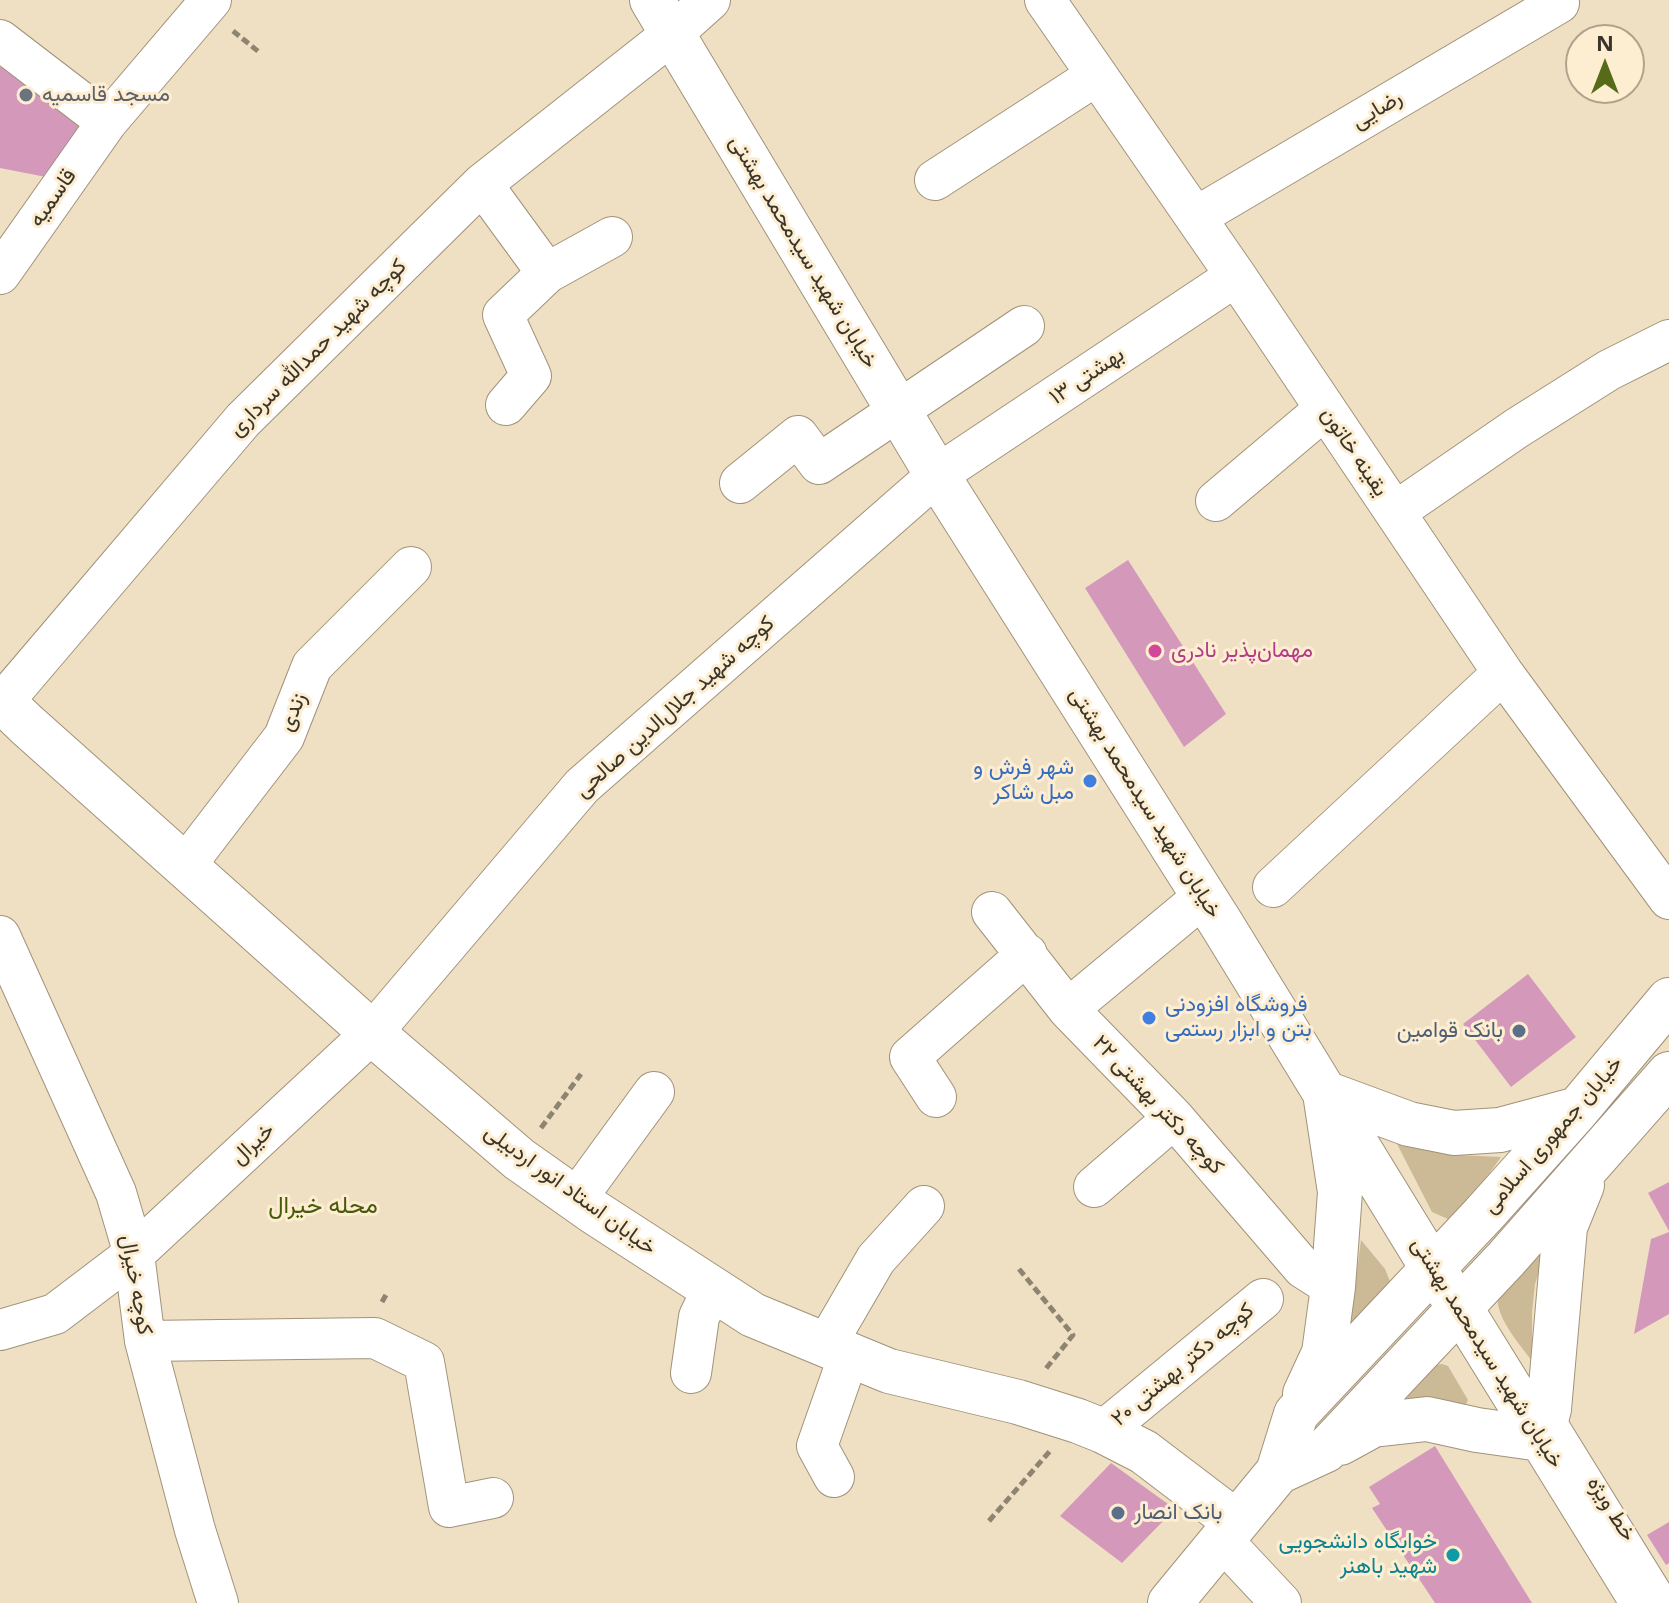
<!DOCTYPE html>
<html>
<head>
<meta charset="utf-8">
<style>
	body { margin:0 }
	#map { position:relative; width:1669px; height:1603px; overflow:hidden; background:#efe0c4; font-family:"Open Sans",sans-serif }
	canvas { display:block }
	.north { position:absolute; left:1565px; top:24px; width:80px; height:80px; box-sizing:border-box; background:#fdedd1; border:2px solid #afa38e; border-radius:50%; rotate:0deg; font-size:22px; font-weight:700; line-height:32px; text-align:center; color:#3a352a }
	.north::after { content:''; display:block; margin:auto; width:28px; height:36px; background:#566b19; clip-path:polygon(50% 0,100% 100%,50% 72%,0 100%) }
</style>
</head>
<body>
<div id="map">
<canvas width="1669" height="1603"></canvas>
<div class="north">N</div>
</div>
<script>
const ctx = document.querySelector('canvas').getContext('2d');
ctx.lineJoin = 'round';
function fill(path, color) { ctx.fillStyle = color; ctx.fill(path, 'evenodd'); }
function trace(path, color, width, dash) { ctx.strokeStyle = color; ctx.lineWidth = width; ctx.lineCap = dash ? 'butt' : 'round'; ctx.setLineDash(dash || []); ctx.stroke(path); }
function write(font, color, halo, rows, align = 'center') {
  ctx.font = font + ' "Open Sans",Vazirmatn,sans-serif'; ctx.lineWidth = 6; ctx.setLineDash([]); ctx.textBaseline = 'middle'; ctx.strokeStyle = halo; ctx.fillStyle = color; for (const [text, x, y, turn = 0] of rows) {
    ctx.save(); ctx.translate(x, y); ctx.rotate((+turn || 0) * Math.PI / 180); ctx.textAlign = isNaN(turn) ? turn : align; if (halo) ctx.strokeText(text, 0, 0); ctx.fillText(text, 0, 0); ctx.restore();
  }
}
fill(new Path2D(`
	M1395,1140l62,15 44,2 -38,53 -15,9 -16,-7z
	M1361,1240l24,29 6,15 -42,51z
	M1546,1249l-11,35 -3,28v49c-14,-20 -51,-58 -26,-82 12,-11 27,-20 40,-30z
	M1442,1364l6,2 20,34 -3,6 -55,-4 -4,-7 29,-30z`), '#ccb996');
fill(new Path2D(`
	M6,59l81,63 -41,55 -46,-9v-100z
	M1128,560l98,154 -42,33 -99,-159z
	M1528,974l48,63 -65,50 -48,-63z
	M1669,1182v49l-21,-38z
	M1669,1232v82l-35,20 17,-95z
	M1435,1446l97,157h-97l-63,-95 8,-4 -11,-17z
	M1111,1463l64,46 -53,54 -62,-47z
	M1669,1522v41l-3,2 -19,-30z`), '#d499ba');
const lane = new Path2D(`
	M1551,1412l118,191`);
const street = new Path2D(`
	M1045,0l191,276 267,397 166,226
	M0,40l107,82
	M935,180l162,-105
	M482,184l65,89
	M1196,217l363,-214
	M0,274l107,-152 104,-122
	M506,405l25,-29 -28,-61 44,-42 65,-36
	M740,483l58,-47 21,28 205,-138
	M1216,501l109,-92
	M1395,512l122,-84 92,-58 60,-30
	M3,702l240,-282 239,-236 190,-150 38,-34
	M185,866l99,-129 28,-71 99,-99
	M1273,887l230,-214
	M992,912l76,97 106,109 129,150 30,19
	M0,936l116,257 18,61 11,87 50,189 23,73
	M1068,1009l135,-112
	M936,1097l-26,-40 117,-103
	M1094,1187l80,-69
	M576,1199l78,-107
	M0,1330l55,-16 79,-60 238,-221 210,-247 355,-311 299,-199
	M145,1341l230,-3 49,24 25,145 44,-9
	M826,1345l50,-86 48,-53
	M691,1373l8,-56 14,-29
	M1103,1431l160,-132
	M834,1477l-17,-31 32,-91
	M1222,1540l59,63`);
const secondary = new Path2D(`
	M652,0l285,475 285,450 211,344 28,40 182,294
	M0,699l27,26 345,308 147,126 75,53 159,103 136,56 129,31 60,19 25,10 41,21 92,70
	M1305,1394l19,-41 9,-66 7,-95 -15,-99 84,31 45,9 46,-3 78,-21
	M1340,1443l33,-18 54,-6 50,11 64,9 8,-30 16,-182 17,-42
	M1278,1472l48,-22 180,-191 163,-185
	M1170,1603l108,-131 18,-58 187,-199 95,-106 91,-109`);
trace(lane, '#a19279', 22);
trace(street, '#a19279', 42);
trace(secondary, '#a19279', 46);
trace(new Path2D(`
	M233,31l26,21
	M541,1128l40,-54
	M1019,1269l54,66 -29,36
	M382,1302l5,-9
	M989,1521l61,-70`), '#8d8471', 5, [8, 4]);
trace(lane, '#fff', 20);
trace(street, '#fff', 40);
trace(secondary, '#fff', 44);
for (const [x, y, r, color] of [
	[26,95,8,"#6b7280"],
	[1155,651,8,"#d1479c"],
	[1090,781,8,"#3f7fe0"],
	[1149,1018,8,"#3f7fe0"],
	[1519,1031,8,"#5c6f8a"],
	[1118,1513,8,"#5c6f8a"],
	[1453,1555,8,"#0f9aa8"]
]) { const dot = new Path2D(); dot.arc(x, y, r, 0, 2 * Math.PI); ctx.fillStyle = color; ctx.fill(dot); trace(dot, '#fdedd1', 3); }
write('22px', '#5b616d', '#fdedd1', [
	["مسجد قاسمیه",42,95]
], 'left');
write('22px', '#3a352a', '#fdedd1', [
	["رضایی",1377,110,-31],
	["قاسمیه",53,198,-55],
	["خیابان شهید سیدمحمد بهشتی",803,252,59],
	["کوچه شهید حمدالله سرداری",318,348,-45],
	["بهشتی ۱۳",1087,376,-34],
	["یقینه خاتون",1354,452,56],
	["کوچه شهید جلال‌الدین صالحی",675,707,-42],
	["زندی",293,712,-67],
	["خیابان شهید سیدمحمد بهشتی",1145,803,58],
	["کوچه دکتر بهشتی ۲۲",1158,1105,47],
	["خیابان جمهوری اسلامی",1553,1135,-49],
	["خیرال",253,1144,-43],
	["خیابان استاد انور اردبیلی",570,1190,36],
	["کوچه خیرال",136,1285,80],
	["خیابان شهید سیدمحمد بهشتی",1487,1353,58],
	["کوچه دکتر بهشتی ۲۰",1183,1365,-40],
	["خط ویژه",1611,1509,58]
]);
write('22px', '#b23c85', '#fdedd1', [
	["مهمان‌پذیر نادری",1171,651]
], 'left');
write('22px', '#366cbe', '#fdedd1', [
	["شهر فرش و",1074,768],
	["مبل شاکر",1074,793],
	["فروشگاه افزودنی",1165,1005,"left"],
	["بتن و ابزار رستمی",1165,1030,"left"]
], 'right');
write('22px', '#4e5e75', '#fdedd1', [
	["بانک قوامین",1503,1031],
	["بانک انصار",1134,1513,"left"]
], 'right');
write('22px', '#0d838f', '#fdedd1', [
	["خوابگاه دانشجویی",1437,1542],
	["شهید باهنر",1437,1567]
], 'right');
write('24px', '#47590b', '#fdedd1', [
	["محله خیرال",323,1206]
]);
</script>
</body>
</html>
